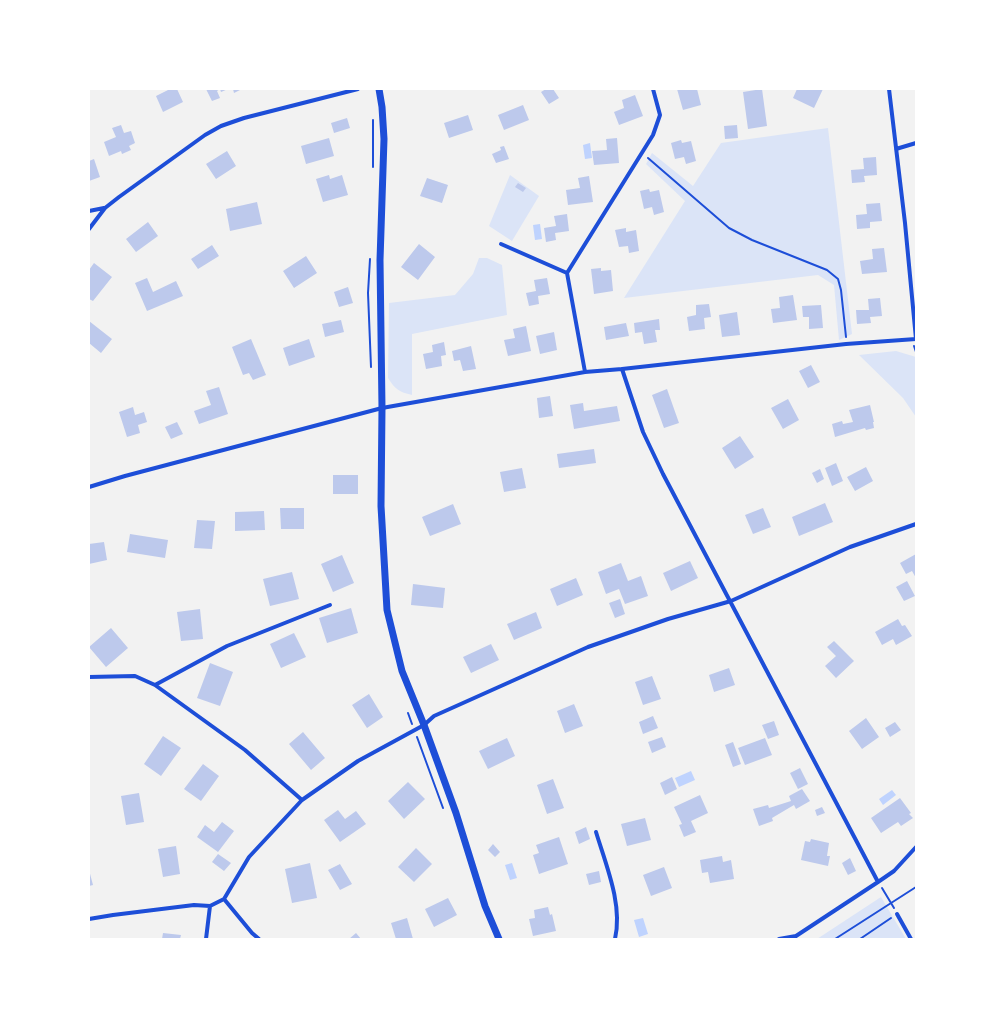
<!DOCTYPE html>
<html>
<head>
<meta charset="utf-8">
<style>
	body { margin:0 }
	#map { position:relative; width:1005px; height:1028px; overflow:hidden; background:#f2f2f2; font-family:"Fira Sans",sans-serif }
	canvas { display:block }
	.frame { position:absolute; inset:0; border:90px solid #fff; pointer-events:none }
</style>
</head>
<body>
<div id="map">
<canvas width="1005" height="1028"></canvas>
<div class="frame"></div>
</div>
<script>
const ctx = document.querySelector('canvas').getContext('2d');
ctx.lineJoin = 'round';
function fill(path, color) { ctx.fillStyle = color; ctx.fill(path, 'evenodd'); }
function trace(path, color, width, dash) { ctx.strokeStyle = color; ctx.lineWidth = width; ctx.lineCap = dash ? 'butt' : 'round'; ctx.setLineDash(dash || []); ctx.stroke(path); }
fill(new Path2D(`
	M828,128l24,206 -13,6 -5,-55 -16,-10 -194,23 61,-97 -39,-37 6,-11 41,33 28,-43z
	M510,175l29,21 -27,45 -23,-15z
	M479,258h8l15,7 5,50 -95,19v61c-13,-3 -17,-6 -24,-17l1,-75 66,-8 18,-21z
	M896,351l20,6v60l-13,-19 -44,-43z
	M881,897l25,42h-89z`), '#dbe4f7');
fill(new Path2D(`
	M590,143l2,15 -7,1 -2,-14z
	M540,224l2,15 -7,1 -2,-15z
	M691,771l4,9 -16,7 -4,-9z
	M892,790l4,5 -13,10 -4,-6z
	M512,863l5,15 -7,2 -5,-15z
	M643,918l5,16 -9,3 -5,-17z`), '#bfd3fe');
fill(new Path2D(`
	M170,89h7l6,13 -20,10 -7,-16z
	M206,89h22l-7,3 -1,-3 -3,2 3,7 -8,3z
	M233,89h9l-8,4z
	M546,89h7l6,9 -10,6 -8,-12z
	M677,89h20l4,16 -18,5z
	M762,89l5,37 -19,3 -5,-37z
	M797,89h26l-9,19 -21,-10z
	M635,95l8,21 -24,9 -5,-13 10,-4 -2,-8z
	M523,105l6,15 -25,10 -6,-15z
	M468,115l5,15 -24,8 -5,-15z
	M347,118l3,10 -16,5 -3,-10z
	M121,125l3,8 7,-2 4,12 -6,3 2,4 -9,4 -1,-3 -12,5 -5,-14 12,-5 -4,-9z
	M737,125l1,13 -13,1 -1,-13z
	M329,138l5,18 -28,8 -5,-18z
	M617,138l2,25 -25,2 -2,-14 15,-1 -1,-11z
	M681,140l1,3 9,-2 5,20 -10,3 -2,-7 -9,2 -4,-16z
	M504,146l5,13 -13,4 -4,-9 9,-4 -1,-3z
	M227,151l9,15 -20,13 -10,-15z
	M876,157l1,18 -13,1 1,6 -13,1 -1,-13 13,-1 -1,-11z
	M94,159l6,18 -11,4v-20z
	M329,175l1,4 12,-4 6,20 -25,7 -7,-23z
	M589,176l4,26 -25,3 -2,-15 14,-2 -2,-10z
	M427,178l21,7 -6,18 -22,-7z
	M518,183l8,5 -3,4 -8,-5z
	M649,189l1,3 9,-2 5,22 -10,3 -2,-8 -8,2 -4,-18z
	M257,202l5,22 -32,7 -4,-22z
	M880,203l2,18 -12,1v6l-13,1 -1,-14 11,-1 -1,-10z
	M567,214l2,17 -14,2 1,7 -10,2 -2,-14 12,-2 -2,-10z
	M148,222l10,14 -22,16 -10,-13z
	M626,228v4l10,-2 3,21 -10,2 -1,-7 -9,1 -4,-17z
	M419,244l16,13 -17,23 -17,-13z
	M212,245l7,11 -21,13 -7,-10z
	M884,248l3,24 -25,2 -2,-13 13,-2 -1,-10z
	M306,256l11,17 -23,15 -11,-17z
	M94,263l18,14 -19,24 -4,-2v-29z
	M601,268v3l10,-1 2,21 -19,3 -3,-25z
	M147,278l6,14 23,-11 7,15 -36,15 -12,-28z
	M547,278l3,16 -12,2 1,8 -10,2 -3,-13 10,-2 -2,-11z
	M348,287l5,16 -14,4 -5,-15z
	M793,295l4,25 -24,3 -2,-14 9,-1 -1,-11z
	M880,298l2,18 -12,1 1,6 -14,1 -1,-14h13l-1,-11z
	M709,304l2,13 -7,1 1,11 -16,2 -2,-14 9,-2v-10z
	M821,305l2,23 -14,1v-12h-6l-1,-11z
	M737,312l3,23 -18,2 -3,-22z
	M659,319l1,11h-5l2,12 -13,2 -2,-12 -7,1 -1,-10z
	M341,320l3,12 -19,5 -3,-13z
	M89,321l23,18 -11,14 -12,-10z
	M626,323l3,13 -23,4 -2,-13z
	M526,326l5,25 -23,5 -4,-16 11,-2 -2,-9z
	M554,332l3,18 -17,4 -4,-18z
	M251,339l15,36 -13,5 -4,-7 -6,2 -11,-28z
	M309,339l6,18 -26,9 -6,-18z
	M444,342l2,13 -5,1 1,10 -16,3 -3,-15 10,-2 -1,-7z
	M471,346l5,23 -13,2 -3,-11 -6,1 -2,-10z
	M811,365l9,17 -12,6 -9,-17z
	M219,387l9,27 -29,10 -5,-13 17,-6 -5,-14z
	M667,389l12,34 -15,5 -12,-33z
	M550,396l3,20 -14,2 -2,-20z
	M788,399l11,21 -16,9 -12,-21z
	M583,403l1,8 33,-5 3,15 -46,8 -4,-24z
	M870,405l4,17h-1l1,6 -8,2 -1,-2 -30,9 -3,-13 10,-3 1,3 10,-2 -4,-12z
	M133,407l2,8 9,-3 3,10 -9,3 2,8 -13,4 -8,-25z
	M177,422l6,12 -12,5 -6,-12z
	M740,436l14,21 -19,12 -13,-21z
	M594,449l2,14 -37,5 -2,-14z
	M836,463l7,18 -11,5 -7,-18z
	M866,467l7,14 -18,10 -8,-14z
	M522,468l4,20 -22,4 -4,-20z
	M820,469l4,10 -7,4 -5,-10z
	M333,475h25v19h-25z
	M825,503l8,19 -34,14 -7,-19z
	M453,504l8,20 -31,12 -8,-19z
	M280,508h24v21h-23z
	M763,508l8,19 -18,7 -8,-19z
	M264,511l1,19 -30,1v-19z
	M197,520l18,1 -3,28 -18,-1z
	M130,534l38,6 -3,18 -38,-6z
	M104,542l3,18 -18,4v-20z
	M916,554v24l-4,-7 -6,3 -6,-11z
	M342,555l12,28 -21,9 -12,-28z
	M690,561l8,17 -27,13 -8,-18z
	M621,563l7,18 13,-5 7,20 -23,8 -6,-15 -13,5 -8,-22z
	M292,572l7,27 -29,7 -7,-27z
	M576,578l7,17 -26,11 -7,-17z
	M907,581l8,15 -11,5 -8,-14z
	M413,584l32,4 -2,20 -32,-3z
	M620,599l5,15 -10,4 -6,-15z
	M351,608l7,25 -31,10 -8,-25z
	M200,609l3,30 -22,2 -4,-29z
	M536,612l6,16 -28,12 -7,-16z
	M898,619l4,7 3,-1 7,11 -16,9 -3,-6 -11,6 -7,-13z
	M111,628l17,20 -22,19 -17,-20z
	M294,633l12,24 -25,11 -11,-24z
	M834,641l20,20 -18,17 -11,-12 11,-10 -9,-9z
	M491,644l8,16 -28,13 -8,-16z
	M210,663l23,9 -13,34 -23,-8z
	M729,668l6,17 -21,7 -5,-17z
	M652,676l9,23 -18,6 -8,-23z
	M369,694l14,23 -16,11 -15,-23z
	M574,704l9,22 -18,7 -8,-22z
	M653,716l5,12 -15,6 -4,-12z
	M866,718l13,19 -17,12 -13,-18z
	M774,721l5,14 -11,4 -6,-14z
	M895,722l6,8 -11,7 -5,-9z
	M303,732l22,26 -14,12 -22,-26z
	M163,736l18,12 -20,28 -17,-12z
	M662,737l4,10 -14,6 -4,-11z
	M507,738l8,18 -27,13 -9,-18z
	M765,738l7,17 -27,10 -7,-17z
	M733,742l8,22 -8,3 -8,-22z
	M203,764l16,12 -18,25 -17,-12z
	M800,768l8,16 -10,5 -8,-16z
	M672,777l5,12 -12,6 -5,-12z
	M553,779l11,29 -17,6 -10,-29z
	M408,782l17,17 -21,20 -16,-18z
	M802,789l8,12 -14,8 -2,-4 -22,13 1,3 -14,5 -6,-17 15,-4 1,3 22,-7 -2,-5z
	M139,793l5,29 -18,3 -5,-29z
	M700,795l8,18 -17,8 5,11 -12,5 -5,-12 3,-1 -8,-17z
	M900,798l11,15 -2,1 4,4 -12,8 -3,-4 -17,11 -10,-15z
	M822,807l3,6 -8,3 -2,-6z
	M338,810l7,9 11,-8 10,13 -26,18 -16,-22z
	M645,818l6,22 -24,6 -6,-22z
	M222,822l12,9 -16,21 -21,-15 8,-12 9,7z
	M586,827l4,12 -11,5 -4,-12z
	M559,837l9,27 -29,10 -6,-19 6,-2 -3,-8z
	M811,839l18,4 -2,13h3l-2,10 -27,-6 4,-19 5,1z
	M493,844l7,8 -5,5 -7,-7z
	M176,846l4,28 -17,3 -5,-28z
	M416,848l16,16 -18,18 -16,-15z
	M218,854l13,9 -7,8 -12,-9z
	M722,856l1,6 8,-2 3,19 -24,4 -2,-11 -6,1 -2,-13z
	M850,858l6,13 -8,4 -6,-12z
	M310,863l7,35 -25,5 -7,-34z
	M340,864l12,20 -12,6 -12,-20z
	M664,867l8,21 -21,8 -8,-21z
	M89,870l4,15 -4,1z
	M599,871l2,11 -12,3 -3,-11z
	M448,898l9,17 -23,12 -9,-18z
	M548,907l2,8 2,-1 4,17 -23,5 -4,-17 6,-1 -1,-8z
	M407,918l6,21h-17l-5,-16z
	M163,933l18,2 -1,4h-18z
	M356,933l5,6h-12z`), '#bdc9ec');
trace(new Path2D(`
	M648,158l81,70 23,12 75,30 11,9 3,11 5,47
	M373,167v-47
	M370,259l-2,34 3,74
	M914,346l2,6
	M408,713l4,11
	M417,737l26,71
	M882,888l12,20
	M835,939l81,-52
	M860,939l31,-21`), '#1d4ed8', 2);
trace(new Path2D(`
	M889,89l16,134 11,116
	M896,149l20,-6
	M89,211l15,-3
	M89,229l16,-21 14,-11 86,-62 16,-9 23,-8 114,-29
	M501,244l66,29
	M622,369l21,63 20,42 215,408
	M585,372l-18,-99 86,-138 7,-20 -7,-26
	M89,487l36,-11 257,-68 203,-36 37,-3 224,-25 70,-5
	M89,677l46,-1 20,9 90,65 57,50
	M155,685l72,-39 103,-41
	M596,832c10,33 27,73 19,107
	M224,899l28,34 7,6
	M897,914l14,25
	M89,919l24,-4 81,-10 16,1 14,-7 25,-42 53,-57 56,-39 66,-36 10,-9 154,-69 80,-28 63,-18 119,-54 66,-23
	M206,939l4,-33
	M779,939l17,-3 82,-54 16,-11 22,-24`), '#1d4ed8', 4);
trace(new Path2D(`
	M379,89l3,18 2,32 -4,121 2,148 -1,98 6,104 15,61 22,54 32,88 29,93 14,33`), '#1d4ed8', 7);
</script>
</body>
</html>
